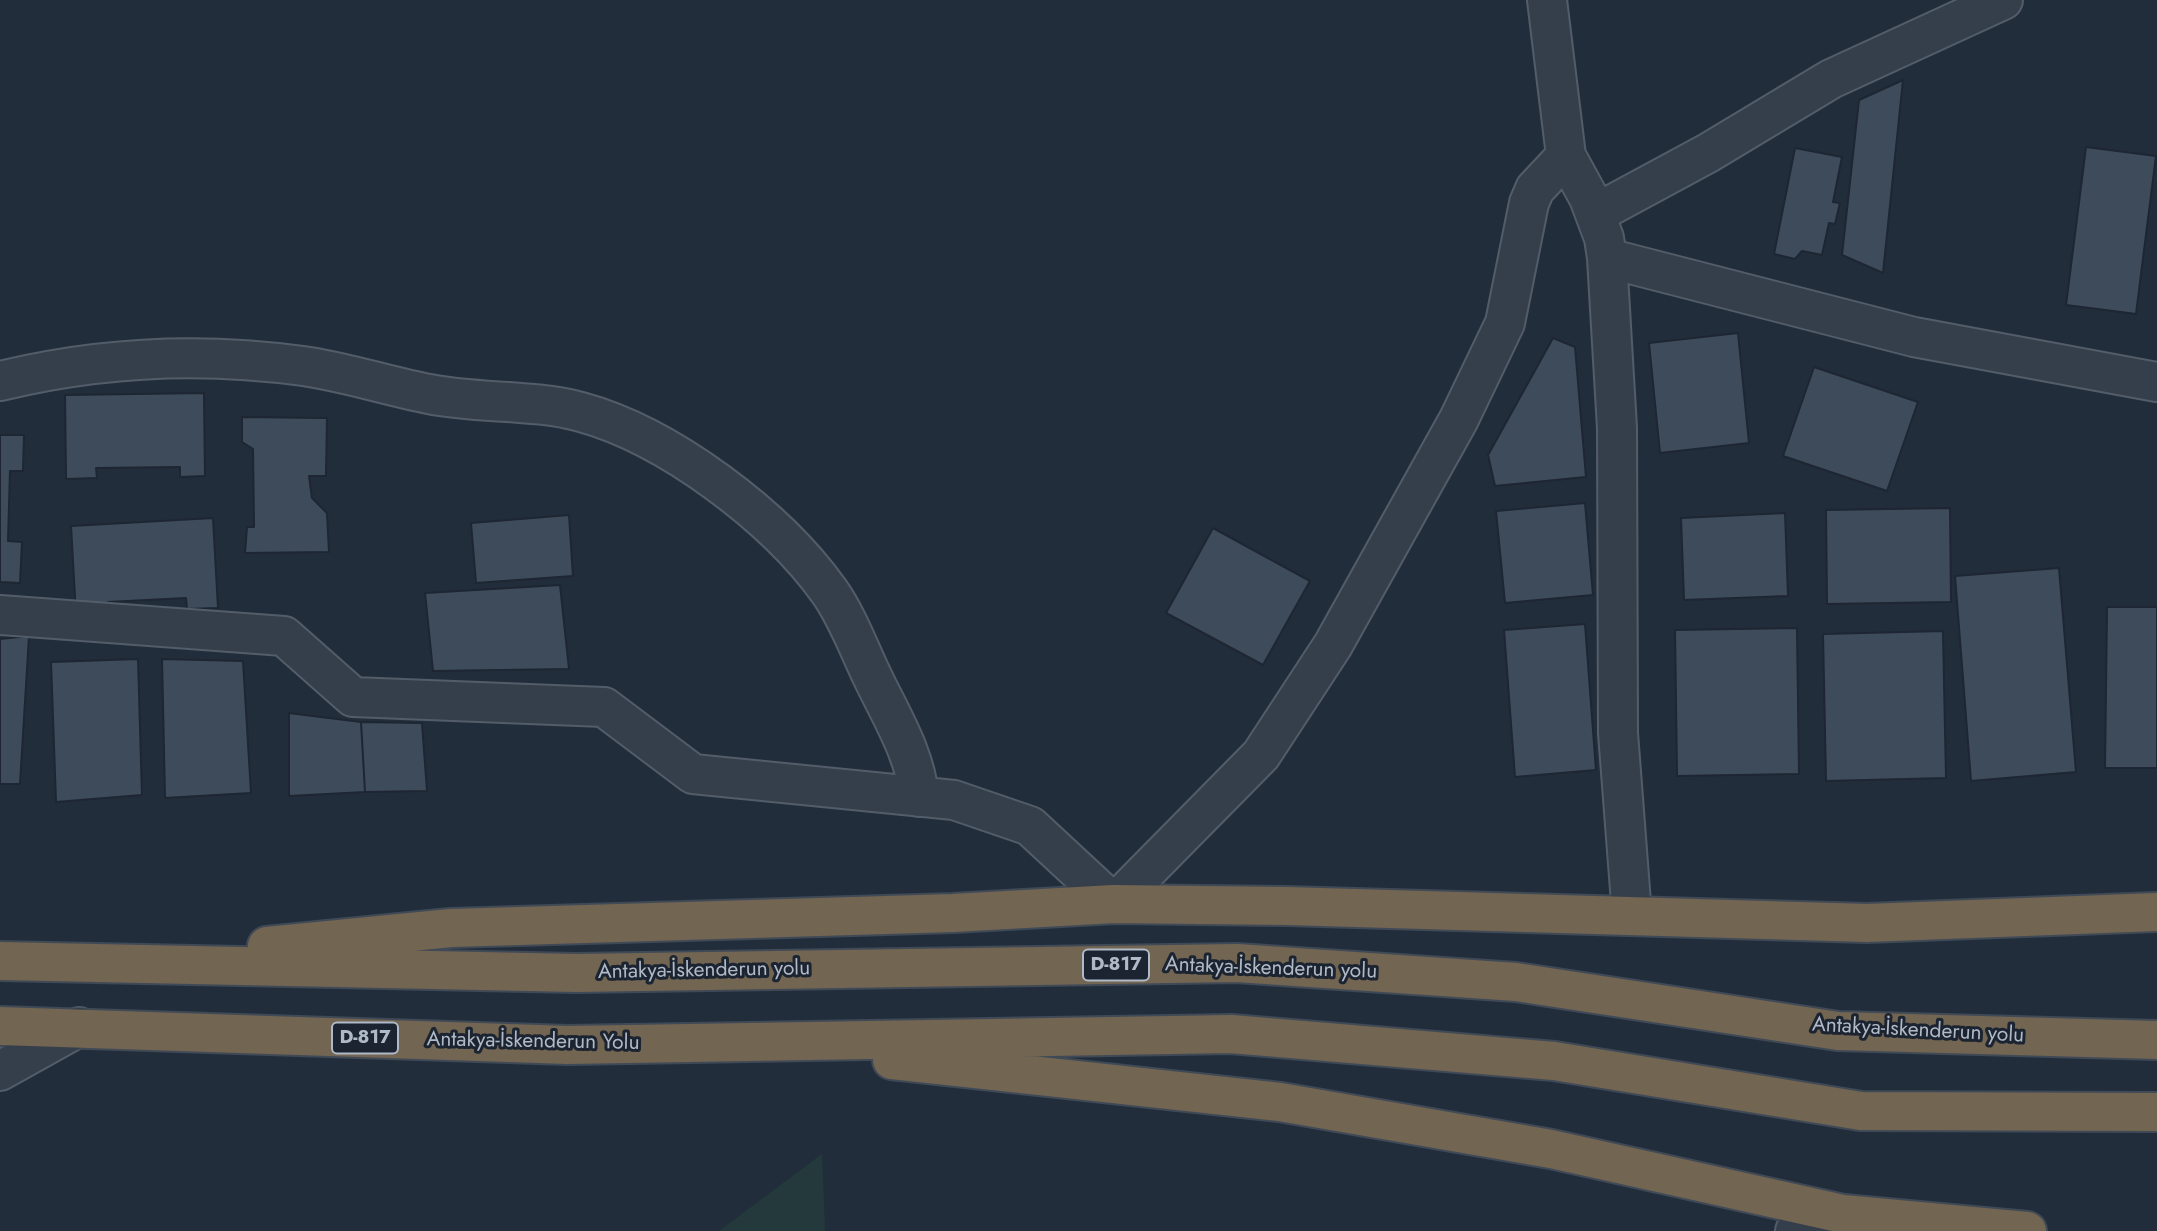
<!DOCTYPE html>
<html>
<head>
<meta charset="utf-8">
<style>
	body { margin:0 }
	canvas { display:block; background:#222d3b }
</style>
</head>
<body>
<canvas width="2157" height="1231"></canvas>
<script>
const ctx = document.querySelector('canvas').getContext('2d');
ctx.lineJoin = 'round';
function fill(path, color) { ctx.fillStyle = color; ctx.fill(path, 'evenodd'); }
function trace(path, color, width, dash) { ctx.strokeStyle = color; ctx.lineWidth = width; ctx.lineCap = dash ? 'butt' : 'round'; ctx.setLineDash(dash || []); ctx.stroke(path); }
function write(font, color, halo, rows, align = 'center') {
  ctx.font = font + ' Jost,sans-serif'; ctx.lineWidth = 6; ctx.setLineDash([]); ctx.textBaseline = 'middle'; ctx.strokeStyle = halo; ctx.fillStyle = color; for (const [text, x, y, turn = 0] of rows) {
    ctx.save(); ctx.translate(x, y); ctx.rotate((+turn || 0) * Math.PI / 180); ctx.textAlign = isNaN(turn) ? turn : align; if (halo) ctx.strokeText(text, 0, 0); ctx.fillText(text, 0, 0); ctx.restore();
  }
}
fill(new Path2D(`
	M822,1154l3,77h-106z`), '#24393c');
const building = new Path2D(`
	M1903,80l-20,193 -41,-18 17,-155z
	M2086,147l70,9 -20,158 -70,-9z
	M1795,148l47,9 -9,45 7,1 -5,21 -6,-1 -7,32 -20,-4 -7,8 -21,-5z
	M1738,333l11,110 -89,10 -11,-110z
	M1553,338l22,9 11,130 -91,9 -7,-31z
	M1814,367l104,35 -31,89 -104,-35z
	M204,393l1,83 -25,1v-10l-84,1 1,10 -31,1 -1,-84z
	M242,417l85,1 -1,58h-17l3,22 15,15 2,39 -84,1 2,-26h7l-1,-78 -11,-7z
	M0,435h24l-1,36h-13l-2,70 14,1 -2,41 -20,-1z
	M1585,503l8,92 -88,8 -9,-92z
	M1950,508l1,94 -124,2 -1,-94z
	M1785,513l3,83 -104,4 -3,-82z
	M569,515l4,61 -97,7 -5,-60z
	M213,518l5,90 -31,1 -1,-11 -78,4v11l-32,2 -5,-89z
	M1213,528l97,53 -47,84 -97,-52z
	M2059,568l17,204 -105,9 -16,-205z
	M560,585l9,84 -136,2 -8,-78z
	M2107,607h50v161h-52z
	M1585,624l11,146 -81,7 -11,-147z
	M1797,628l2,146 -122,2 -2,-146z
	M1943,631l3,147 -120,3 -3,-147z
	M29,636l-9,148h-20v-145z
	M138,659l4,136 -86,7 -5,-140z
	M162,659l81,2 8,132 -86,5z
	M289,713l72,9 4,70 -76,4z
	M361,722l61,1 5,68 -62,1z`);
fill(building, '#3d4b5b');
trace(building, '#1d2632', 2);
const minor = new Path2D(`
	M1547,0l19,156 23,42 15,40 3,20 10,170 1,305 14,183
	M1595,214l113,-61 123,-74 172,-79
	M1607,258l307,79 243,45
	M0,381c99,-24 202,-29 303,-15 43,6 84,20 126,28 49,10 105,5 152,18 88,24 195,105 248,179 18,25 30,58 43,85 18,38 44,79 47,121
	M0,615l284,21 69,61 251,10 89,67 261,26 76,26 84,78 147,-149 72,-110 126,-226 46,-96 24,-120 6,-14 31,-33
	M0,1071l79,-44
	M1795,1231l48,-17`);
const highway = new Path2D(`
	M267,946l184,-18 502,-15 161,-9 173,2 580,17 290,-11
	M0,961l576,12 661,-10 279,19 322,49 319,9
	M0,1026l568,19 663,-11 323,27 307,50 296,1
	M892,1060l388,42 271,47 292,65 184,17`);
trace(minor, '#535c69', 42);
trace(highway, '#404956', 42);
trace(minor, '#353f4b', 38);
trace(highway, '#726552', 38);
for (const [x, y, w] of [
	[1116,965,66],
	[365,1038,66]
]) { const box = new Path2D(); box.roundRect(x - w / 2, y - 15.5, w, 31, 5); ctx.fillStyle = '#1b2430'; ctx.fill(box); trace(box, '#b0b9c7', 2); }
write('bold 19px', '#b0b9c7', null, [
	["D-817",1116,965],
	["D-817",365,1038]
]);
write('21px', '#b0b9c7', '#1b2430', [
	["Antakya-İskenderun yolu",1271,969,2],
	["Antakya-İskenderun yolu",704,971,-1],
	["Antakya-İskenderun yolu",1918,1031,3],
	["Antakya-İskenderun Yolu",533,1042,1]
]);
</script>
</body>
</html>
